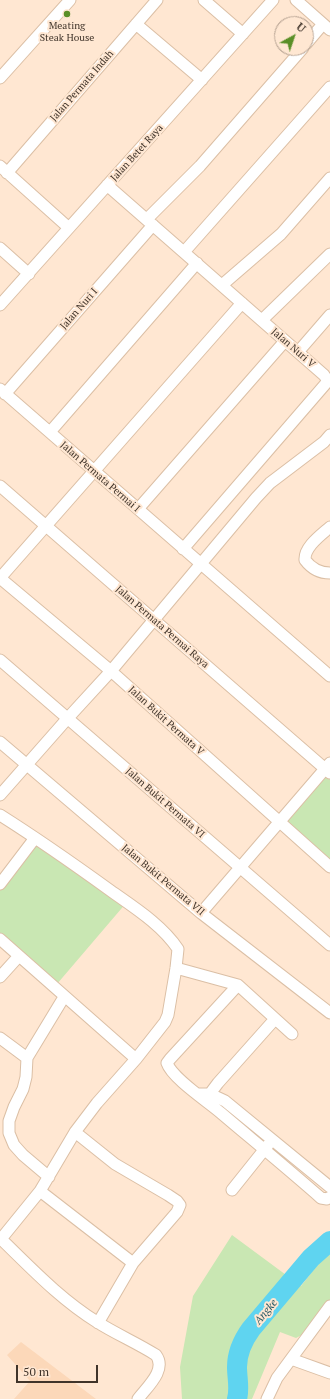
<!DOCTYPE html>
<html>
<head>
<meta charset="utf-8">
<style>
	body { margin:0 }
	#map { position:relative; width:330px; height:1399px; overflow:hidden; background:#ffe7d2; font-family:"PT Serif",serif }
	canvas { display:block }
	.north { position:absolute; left:274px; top:16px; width:40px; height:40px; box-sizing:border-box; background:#ffe7d2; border:1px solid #b39f8f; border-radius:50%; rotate:40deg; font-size:11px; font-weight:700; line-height:16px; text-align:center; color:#40342a }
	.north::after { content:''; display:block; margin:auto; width:14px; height:18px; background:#5a8f27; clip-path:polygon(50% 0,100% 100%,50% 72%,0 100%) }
	.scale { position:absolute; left:16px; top:1365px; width:82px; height:18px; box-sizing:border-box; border:2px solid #40342a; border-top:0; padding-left:5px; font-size:12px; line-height:14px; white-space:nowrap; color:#40342a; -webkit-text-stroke:3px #ffe7d2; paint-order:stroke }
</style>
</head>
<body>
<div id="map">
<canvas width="330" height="1399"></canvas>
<div class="north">U</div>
<div class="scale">50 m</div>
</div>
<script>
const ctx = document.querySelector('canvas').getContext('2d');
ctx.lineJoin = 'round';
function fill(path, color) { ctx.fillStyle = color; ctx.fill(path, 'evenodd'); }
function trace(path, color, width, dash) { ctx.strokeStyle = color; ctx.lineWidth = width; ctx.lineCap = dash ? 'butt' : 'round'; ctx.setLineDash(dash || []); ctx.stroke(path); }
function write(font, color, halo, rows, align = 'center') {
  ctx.font = font + ' "PT Serif",serif'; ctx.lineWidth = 4; ctx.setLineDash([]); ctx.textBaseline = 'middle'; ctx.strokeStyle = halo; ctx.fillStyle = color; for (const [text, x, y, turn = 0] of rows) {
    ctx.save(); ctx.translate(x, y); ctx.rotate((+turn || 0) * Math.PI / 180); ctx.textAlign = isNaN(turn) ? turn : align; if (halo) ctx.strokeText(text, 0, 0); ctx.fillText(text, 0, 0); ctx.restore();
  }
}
fill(new Path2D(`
	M21,1342l75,57h-82l16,-18 -23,-26z`), '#fcd8b9');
fill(new Path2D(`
	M325,768l5,5v94l-51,-45z
	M33,836l94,66 -70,82 -57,-47v-53z
	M232,1235l69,51 29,-37v62l-17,18 -17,9 -16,-6 -28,67h-70l-2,-32 13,-71z`), '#c9e7b3');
trace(new Path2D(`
	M237,1399c3,-11 0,-21 0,-32 0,-14 6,-27 14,-38l60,-71 19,-17`), '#5fd4f0', 20);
const minor = new Path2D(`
	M204,0l39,34
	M296,0l34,30
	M136,24l66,56
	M306,44l17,-20
	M0,78l70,-78
	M0,166l69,62
	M7,173l150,-173
	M107,185l217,190 4,6 -145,168
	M147,219l53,-53 103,-118
	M0,248l29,26
	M184,252l146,-165
	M222,285l59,-51 49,-56
	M0,305l273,-305
	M262,320l68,-66
	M298,352l32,-37
	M0,389l330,287
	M5,394l148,-169
	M50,432l147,-169
	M0,486l330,287
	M138,509l147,-168
	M330,527c-9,8 -26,20 -25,33 6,8 15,13 25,13
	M0,578l111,93 219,196
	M0,578l242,-275
	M0,660l330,285
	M0,742l201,171 129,100
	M0,795l67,-76 44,-48 145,-173 14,-15 54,-41 6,-7
	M0,815c38,24 75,50 111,76 24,17 51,34 67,58l-2,19 -8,47 -3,7 -29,37 -39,44 -22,29 -35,59 -39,48
	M0,884l35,-46
	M201,913l129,-150
	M0,939l136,120
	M176,968l62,17 54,49
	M0,977l19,-21
	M238,985l-68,74 -3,4c5,15 40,38 54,50 33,28 67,56 100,85l6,1 3,-2
	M0,1038l27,20
	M198,1094h12l15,7 105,86
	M206,1099l12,-16 57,-64
	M75,1132l40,32 53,31 9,6 3,4 -3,7 -44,51 -35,60
	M49,1177l-26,-22 -9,-10 -5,-12v-12l5,-14 9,-18 3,-12 1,-19 37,-61
	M232,1190l36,-45
	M40,1191l93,72
	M0,1238c31,30 60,61 97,84 19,12 40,21 59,33 11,15 -9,32 -18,44
	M291,1359l39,14
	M267,1399l10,-21 53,-72`);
trace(minor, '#dbbfa5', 13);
trace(minor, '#fff', 11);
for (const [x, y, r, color] of [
	[67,14,4,"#5a8f27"]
]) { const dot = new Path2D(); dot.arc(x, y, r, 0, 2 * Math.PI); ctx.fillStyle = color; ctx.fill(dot); trace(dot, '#ffe7d2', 1.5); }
write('10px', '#40342a', '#ffe7d2', [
	["Meating",67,26],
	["Steak House",67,38]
]);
write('10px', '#40342a', '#ffe7d2', [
	["Jalan Permata Indah",82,86,-49],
	["Jalan Betet Raya",137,153,-48],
	["Jalan Nuri I",79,309,-49],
	["Jalan Nuri V",293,348,41],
	["Jalan Permata Permai I",100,477,41],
	["Jalan Permata Permai Raya",162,627,41],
	["Jalan Bukit Permata V",166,721,42],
	["Jalan Bukit Permata VI",165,803,41],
	["Jalan Bukit Permata VII",163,880,40]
]);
write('italic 11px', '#295b67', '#ffe7d2', [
	["Angke",266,1312,-50]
]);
</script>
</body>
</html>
